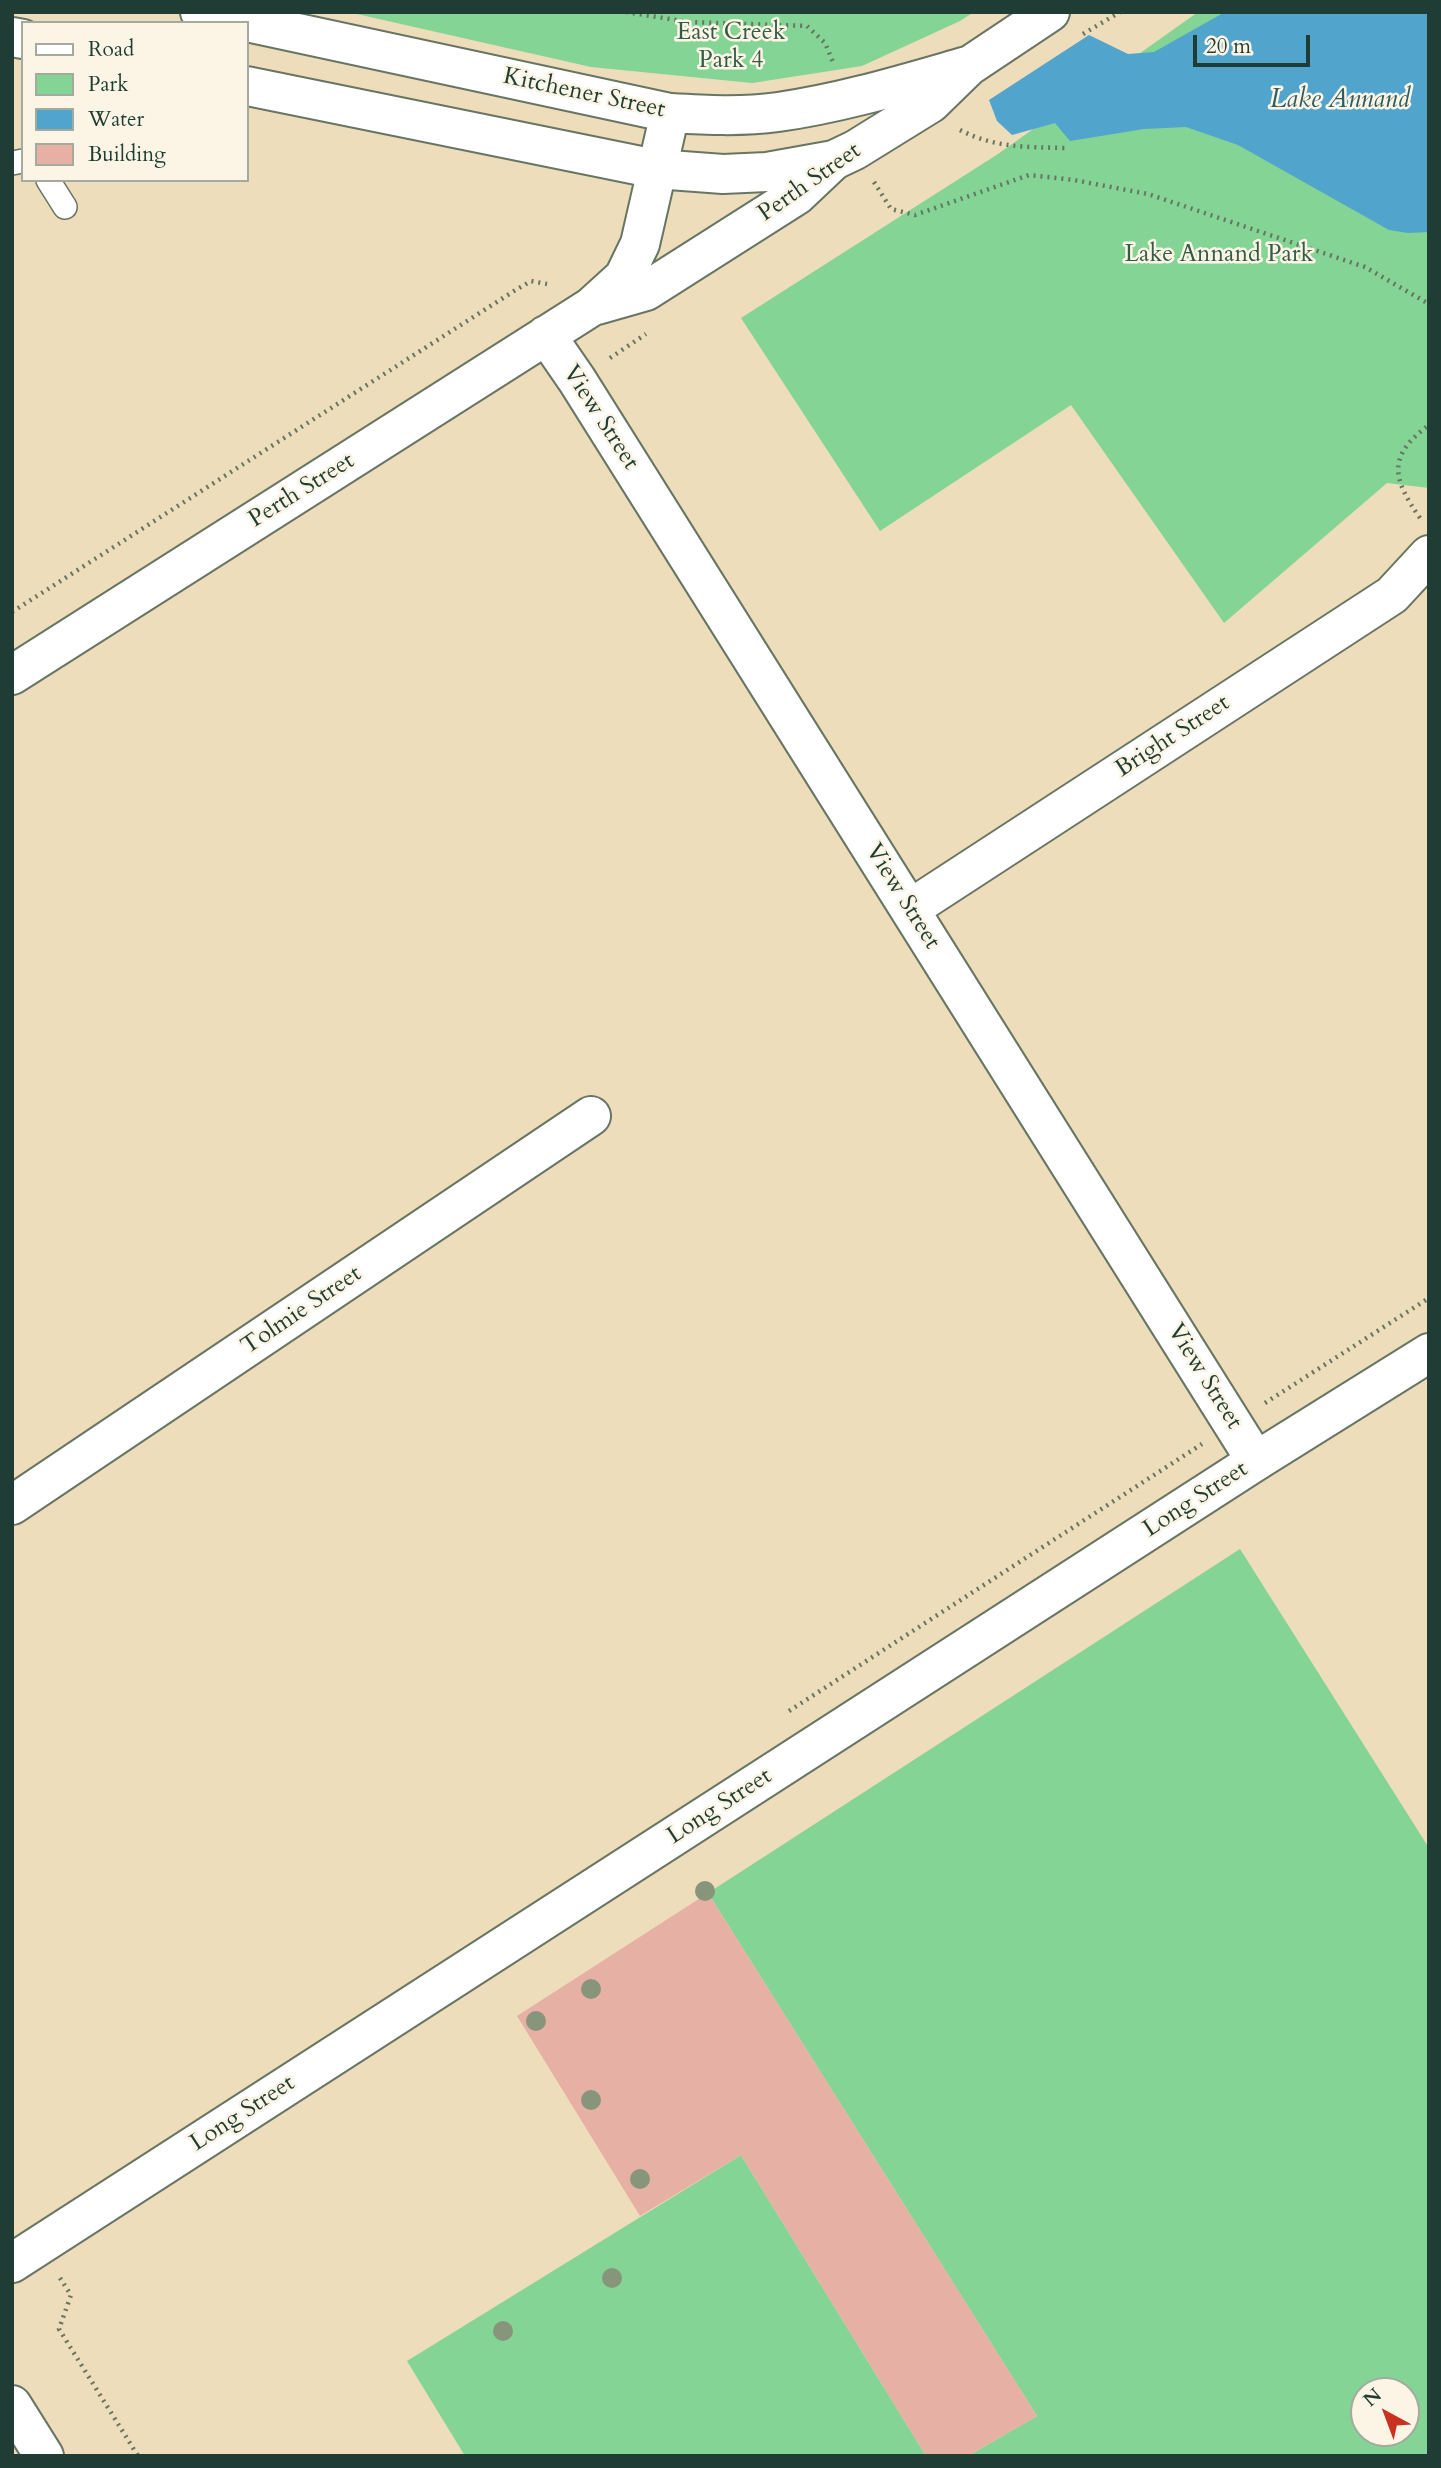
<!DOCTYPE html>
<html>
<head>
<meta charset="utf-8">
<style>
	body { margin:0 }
	#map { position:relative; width:1441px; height:2468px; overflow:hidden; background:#eeddba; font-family:Cardo,serif }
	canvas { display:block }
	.frame { position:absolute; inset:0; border:14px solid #1f3d34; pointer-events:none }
	.legend { position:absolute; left:21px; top:21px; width:228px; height:161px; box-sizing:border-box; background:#fcf5e5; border:2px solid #a4ab9e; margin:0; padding:9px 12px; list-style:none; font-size:21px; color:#1f3d34 }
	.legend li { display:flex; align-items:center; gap:14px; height:35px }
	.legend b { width:35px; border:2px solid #a4ab9e }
	.north { position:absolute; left:1350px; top:2377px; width:70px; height:70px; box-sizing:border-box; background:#fcf5e5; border:2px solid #a4ab9e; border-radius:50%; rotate:319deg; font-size:19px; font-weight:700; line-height:28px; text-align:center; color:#1f3d34 }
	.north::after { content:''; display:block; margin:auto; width:24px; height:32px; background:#c8321e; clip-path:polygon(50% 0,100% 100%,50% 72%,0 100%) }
	.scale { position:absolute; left:1193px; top:35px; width:117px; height:32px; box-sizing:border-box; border:4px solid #1f3d34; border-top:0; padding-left:9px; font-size:21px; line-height:24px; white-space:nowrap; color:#1f3d34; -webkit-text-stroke:5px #fcf5e5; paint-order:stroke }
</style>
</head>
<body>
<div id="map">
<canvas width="1441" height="2468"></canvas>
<div class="frame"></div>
<ul class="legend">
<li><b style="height:9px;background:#fff"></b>Road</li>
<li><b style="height:19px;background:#83d495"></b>Park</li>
<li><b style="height:19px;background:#51a4cc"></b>Water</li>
<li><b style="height:19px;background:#e7b0a4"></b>Building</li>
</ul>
<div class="north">N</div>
<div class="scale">20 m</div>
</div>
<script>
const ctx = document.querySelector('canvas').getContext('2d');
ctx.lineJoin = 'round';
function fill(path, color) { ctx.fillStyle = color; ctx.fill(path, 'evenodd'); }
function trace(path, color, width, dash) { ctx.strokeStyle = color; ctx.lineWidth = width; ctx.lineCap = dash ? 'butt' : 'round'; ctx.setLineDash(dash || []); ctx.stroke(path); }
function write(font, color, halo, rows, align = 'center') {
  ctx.font = font + ' Cardo,serif'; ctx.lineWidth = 5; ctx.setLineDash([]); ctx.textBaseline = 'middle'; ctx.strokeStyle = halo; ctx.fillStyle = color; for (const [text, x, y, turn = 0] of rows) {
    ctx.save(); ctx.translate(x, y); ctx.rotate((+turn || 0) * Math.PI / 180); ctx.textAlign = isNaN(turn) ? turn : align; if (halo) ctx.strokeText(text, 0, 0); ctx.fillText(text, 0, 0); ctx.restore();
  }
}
fill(new Path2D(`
	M348,12h626l-14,9 -98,45 -110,17 -161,-16z
	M1198,12h231v476l-42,-5 -163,140 -153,-218 -191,126 -139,-213 257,-164z
	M1240,1549l189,299v608h-461l69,-40 -329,-523zM1364,2391h42v42h-42z
	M741,2155l185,301h-461l-58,-95z`), '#83d495');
fill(new Path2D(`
	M1225,12h204v220l-21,1 -19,-3 -151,-85 -52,-18 -42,2 -74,12 -15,-18 -43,12 -15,-14 -8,-21 100,-65 39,19 26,-2z`), '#51a4cc');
fill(new Path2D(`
	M708,1893l329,523 -69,40h-42l-185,-301 -101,61 -123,-200z`), '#e7b0a4');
const service = new Path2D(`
	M12,163l11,-2
	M48,180l17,27`);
const minor = new Path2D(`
	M597,305l49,-14 151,-96 37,-35
	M546,335l31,45 679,1081
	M12,675l579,-368 33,-30 16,-33 30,-131
	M910,909l482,-314 37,-40
	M12,1505l579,-389`);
const tertiary = new Path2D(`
	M12,2263l1244,-802 173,-108
	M12,2405l32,51`);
const secondary = new Path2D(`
	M200,12l470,101c35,2 72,4 108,-1 64,-9 126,-28 189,-46
	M12,37l11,2
	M247,86l409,83 67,5 44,-2 67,-12 21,-10 76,-47 38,-37 81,-54`);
trace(service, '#677563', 26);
trace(minor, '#677563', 42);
trace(tertiary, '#677563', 42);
trace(secondary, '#677563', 42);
trace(new Path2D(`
	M626,12l62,10 119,4 18,17 8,19
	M1083,34l37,-22
	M960,130c35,18 66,17 105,18
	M874,182l17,27 24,6 114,-40 45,5 74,14 217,73 64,37
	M610,358l36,-24
	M1420,518c-28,-40 -33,-62 9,-93
	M12,612l502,-321 17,-10 16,3
	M1265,1403l164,-105
	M789,1711l413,-267
	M60,2278l11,17 -12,34 79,127`), '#677563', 4.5, [2, 5]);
trace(service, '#fff', 23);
trace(minor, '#fff', 38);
trace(tertiary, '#fff', 38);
trace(secondary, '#fff', 38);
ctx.fillStyle = '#87967b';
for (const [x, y] of [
	[705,1891],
	[591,1989],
	[536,2021],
	[591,2100],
	[640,2179],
	[612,2278],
	[503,2331]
]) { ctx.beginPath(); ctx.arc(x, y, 10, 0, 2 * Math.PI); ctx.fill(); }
write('24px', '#335b47', '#fcf5e5', [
	["East Creek",731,33],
	["Park 4",731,61],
	["Lake Annand Park",1219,255]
]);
write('24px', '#1f3d34', '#fcf5e5', [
	["Kitchener Street",584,94,12],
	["Perth Street",810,183,-35],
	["View Street",600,418,57],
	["Perth Street",302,491,-32],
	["Bright Street",1173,737,-33],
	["View Street",902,897,58],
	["Tolmie Street",302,1311,-34],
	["View Street",1204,1377,58],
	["Long Street",1196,1500,-33],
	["Long Street",720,1807,-33],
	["Long Street",243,2114,-33]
]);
write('italic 26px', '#2e5c62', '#fcf5e5', [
	["Lake Annand",1340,101]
]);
</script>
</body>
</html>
